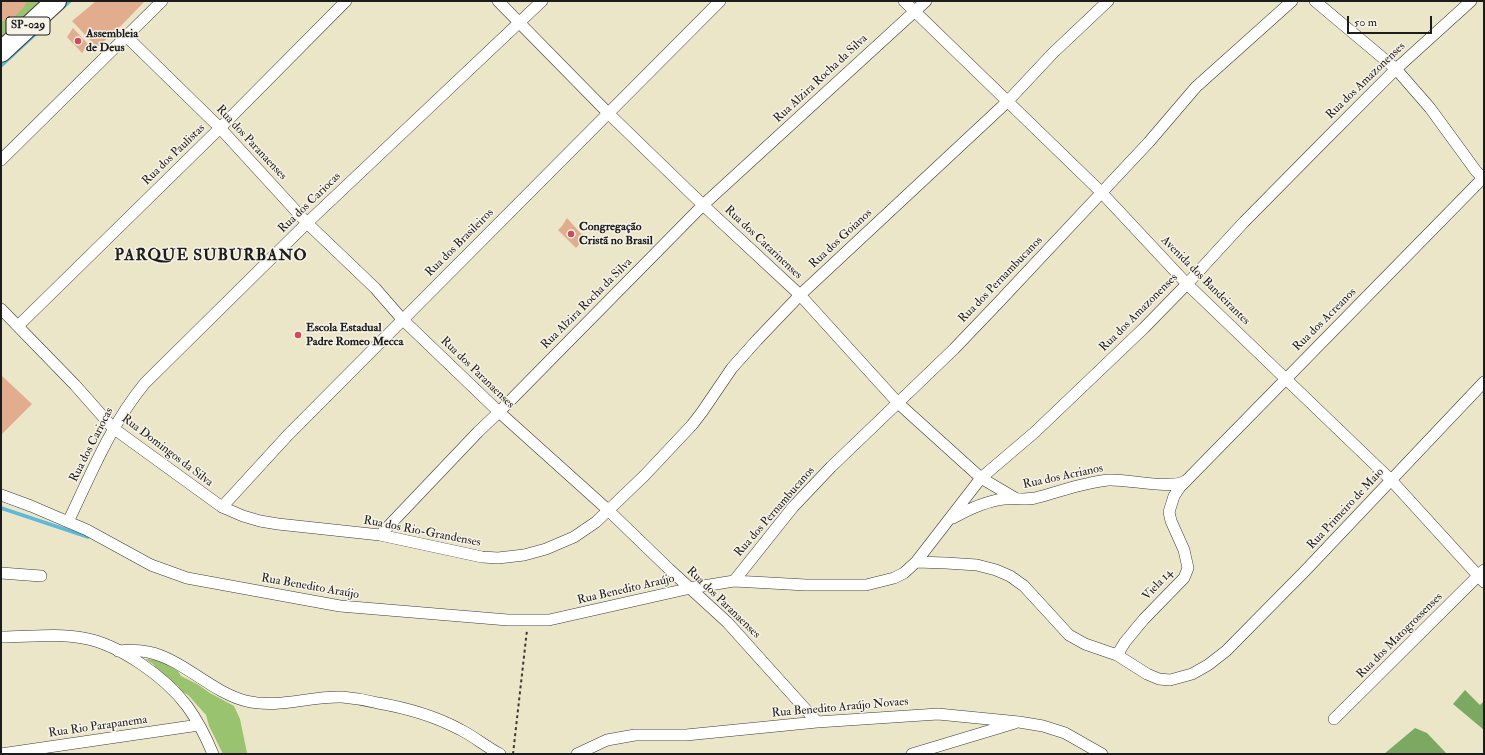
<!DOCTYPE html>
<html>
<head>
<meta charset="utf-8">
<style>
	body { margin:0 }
	#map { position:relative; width:1485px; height:755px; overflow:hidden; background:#ece6c8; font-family:"IM FELL Double Pica",serif }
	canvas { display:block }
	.frame { position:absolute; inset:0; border:2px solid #1c1c1c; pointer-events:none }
	.scale { position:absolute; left:1347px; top:16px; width:85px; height:18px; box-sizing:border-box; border:2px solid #1c1c1c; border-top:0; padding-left:5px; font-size:12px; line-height:14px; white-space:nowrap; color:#1c1c1c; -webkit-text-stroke:3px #f7f3e8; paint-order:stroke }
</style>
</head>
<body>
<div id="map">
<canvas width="1485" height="755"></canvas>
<div class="frame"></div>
<div class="scale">50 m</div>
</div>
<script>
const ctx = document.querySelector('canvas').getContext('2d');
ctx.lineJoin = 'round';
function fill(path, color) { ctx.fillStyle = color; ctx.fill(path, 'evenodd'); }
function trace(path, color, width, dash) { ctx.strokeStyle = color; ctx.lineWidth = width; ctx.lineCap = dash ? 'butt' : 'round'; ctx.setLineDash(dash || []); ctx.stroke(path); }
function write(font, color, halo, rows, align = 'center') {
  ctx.font = font + ' "IM FELL Double Pica",serif'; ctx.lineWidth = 3; ctx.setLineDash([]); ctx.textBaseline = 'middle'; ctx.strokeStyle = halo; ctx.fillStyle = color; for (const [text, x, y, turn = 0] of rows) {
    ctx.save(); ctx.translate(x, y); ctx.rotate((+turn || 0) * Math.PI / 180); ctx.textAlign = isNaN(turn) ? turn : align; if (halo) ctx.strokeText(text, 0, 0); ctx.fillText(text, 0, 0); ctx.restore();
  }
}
fill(new Path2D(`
	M1,1h42l-42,40z
	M145,659l17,1 16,11 3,5 16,8 13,9 24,13 6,13 7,34 -24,1 -14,-28 -3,-11 -18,-20 -7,-4 -3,-5 -17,-11 -8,-11z`), '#9ac370');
fill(new Path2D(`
	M1465,690l15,15 4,-4v29l-31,-26z
	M1415,728l12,5 20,21h-63z`), '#7ba962');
trace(new Path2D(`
	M60,10l10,-9
	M1,66l42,-39
	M1,508l87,29`), '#5cb9da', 3.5);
fill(new Path2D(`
	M1,1h26l-3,6 -10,10 -13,5z
	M96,1h49l-31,32 -17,14 -25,-26z
	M73,28l15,16 -6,9 -15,-16z
	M567,218l18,20 -9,10 -18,-18 4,-4z
	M1,375l31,29 -31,31z`), '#e1ad8e');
const street = new Path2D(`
	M498,1l110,112 95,92 97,90 98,108 83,75 34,20
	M904,1l197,191 86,92 204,196 93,102
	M1315,1l81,68 34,39 46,63 8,8
	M126,36l94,92 87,95 68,65 27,31 97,93 109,98 61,59 58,53 90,100
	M1,160l161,-159
	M1,309l74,76 38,43 109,79 21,9 17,5 18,3 102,11 102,22 16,1 26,-3 22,-6 28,-12 22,-15 48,-46 48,-51 10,-13 30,-44 25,-28 43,-45 207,-193 46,-49 55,-52
	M18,326l202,-198 126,-127
	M1,495l30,11 56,24 64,35 36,13 153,28 168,14h41l142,-32 43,-7 72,4h60l28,-7 10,-5 12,-11 65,-84 54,-46 109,-104 43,-44 57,-62 78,-79 74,-74 75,-68
	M222,507l66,-72 432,-434
	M953,518c16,-9 33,-17 51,-19 11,-1 21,1 31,-1 24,-6 49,-16 74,-18 20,-1 62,10 76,1
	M68,522c23,-48 43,-98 77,-139l162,-160 235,-222
	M380,535l98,-103 21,-20 204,-207 223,-204
	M916,562l30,1 31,2 19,5 14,6 14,10 45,49 16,9 32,11 30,19 12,5 11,1 22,-6 16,-9 18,-14 79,-80 179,-189
	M1,573l40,3
	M734,581l59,-74 38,-40 123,-118 44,-46 151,-161 47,-55 96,-86
	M1,637c27,0 55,-4 82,1 36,6 82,39 104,68 11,15 19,31 26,48
	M118,651c10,-1 20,-1 30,1 35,7 63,40 98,49 32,8 63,-5 96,-4 12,1 24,3 36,6 29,5 57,13 83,27 14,7 25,17 39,24
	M1117,655l8,-13 19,-23 40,-41 4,-10 -4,-18 -13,-29 -2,-9 5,-16 6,-9 304,-310
	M1334,719l150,-149
	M1,754l198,-29
	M577,754l30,-14 28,-5h51l131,-13 121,-8 81,8 24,4 22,7 37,21
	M912,754l103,-31`);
const highway = new Path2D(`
	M1,52l55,-51`);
trace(street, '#3b3a36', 12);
trace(highway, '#3b3a36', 22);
trace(new Path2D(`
	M513,754l14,-124`), '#3b3a36', 2, [3, 3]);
trace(street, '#fff', 11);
trace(highway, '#fff', 20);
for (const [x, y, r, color] of [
	[78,41,4,"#d1495b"],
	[571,234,4,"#d1495b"],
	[298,335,4,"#d1495b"]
]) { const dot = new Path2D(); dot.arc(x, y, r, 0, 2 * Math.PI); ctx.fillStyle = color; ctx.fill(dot); trace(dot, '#f7f3e8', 1.5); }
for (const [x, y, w] of [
	[28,26,44]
]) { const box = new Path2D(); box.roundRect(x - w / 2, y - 9, w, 18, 3); ctx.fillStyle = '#f7f3e8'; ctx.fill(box); trace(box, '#1c1c1c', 1); }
write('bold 11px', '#1c1c1c', null, [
	["SP-029",28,26]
]);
write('bold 12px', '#1c1c1c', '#f7f3e8', [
	["Assembleia",86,34],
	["de Deus",86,48],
	["Congregação",579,227],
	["Cristã no Brasil",579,241],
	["Escola Estadual",306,328],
	["Padre Romeo Mecca",306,342]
], 'left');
write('12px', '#1c1c1c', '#f7f3e8', [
	["Rua Alzira Rocha da Silva",821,79,-43],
	["Rua dos Amazonenses",1366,81,-44],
	["Rua dos Paranaenses",251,143,47],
	["Rua dos Paulistas",174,155,-44],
	["Rua dos Cariocas",310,203,-44],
	["Rua dos Goianos",841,239,-43],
	["Rua dos Brasileiros",460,243,-45],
	["Rua dos Catarinenses",763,243,43],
	["Rua dos Pernambucanos",1001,280,-46],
	["Avenida dos Bandeirantes",1205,281,45],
	["Rua Alzira Rocha da Silva",587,304,-45],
	["Rua dos Amazonenses",1139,313,-45],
	["Rua dos Acreanos",1325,320,-45],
	["Rua dos Paranaenses",477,373,44],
	["Rua dos Cariocas",92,445,-63],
	["Rua Domingos da Silva",167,451,37],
	["Rua dos Acrianos",1063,477,-12],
	["Rua Primeiro de Maio",1346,509,-47],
	["Rua dos Pernambucanos",775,512,-49],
	["Rua dos Rio-Grandenses",422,532,11],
	["Viela 14",1158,585,-47],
	["Rua Benedito Araújo",310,587,10],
	["Rua Benedito Araújo",626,590,-13],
	["Rua dos Paranaenses",723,603,44],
	["Rua dos Matogrossenses",1400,636,-45],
	["Rua Benedito Araújo Novaes",840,708,-5],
	["Rua Rio Parapanema",98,727,-8]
]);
ctx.letterSpacing = '1px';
write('bold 16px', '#1c1c1c', '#f7f3e8', [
	["PARQUE SUBURBANO",211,257]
]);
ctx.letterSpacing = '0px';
</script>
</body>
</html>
